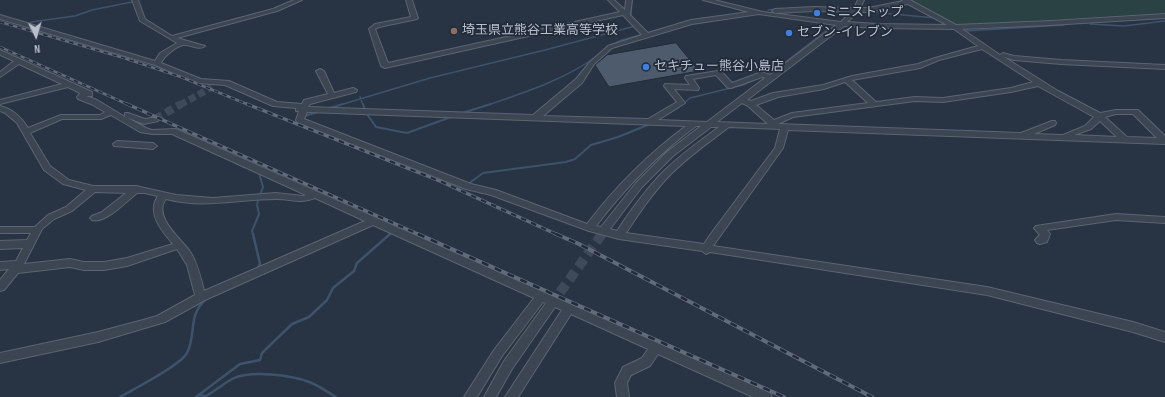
<!DOCTYPE html>
<html>
<head>
<meta charset="utf-8">
<style>
	body { margin:0 }
	#map { position:relative; width:1165px; height:397px; overflow:hidden; background:#283444; font-family:"Sofia Sans Condensed",sans-serif }
	canvas { display:block }
	.north { position:absolute; left:16px; top:16px; width:40px; height:40px; -webkit-text-stroke:3px #212b39; paint-order:stroke; rotate:175deg; font-size:11px; font-weight:700; line-height:16px; text-align:center; color:#bac1cd }
	.north::after { content:''; display:block; margin:auto; width:14px; height:18px; background:#bac1cd; clip-path:polygon(50% 0,100% 100%,50% 72%,0 100%) }
</style>
</head>
<body>
<div id="map">
<canvas width="1165" height="397"></canvas>
<div class="north">N</div>
</div>
<script>
const ctx = document.querySelector('canvas').getContext('2d');
ctx.lineJoin = 'round';
function fill(path, color) { ctx.fillStyle = color; ctx.fill(path, 'evenodd'); }
function trace(path, color, width, dash) { ctx.strokeStyle = color; ctx.lineWidth = width; ctx.lineCap = dash ? 'butt' : 'round'; ctx.setLineDash(dash || []); ctx.stroke(path); }
function write(font, color, halo, rows, align = 'center') {
  ctx.font = font + ' "Sofia Sans Condensed","Noto Sans JP",sans-serif'; ctx.lineWidth = 3.5; ctx.setLineDash([]); ctx.textBaseline = 'middle'; ctx.strokeStyle = halo; ctx.fillStyle = color; for (const [text, x, y, turn = 0] of rows) {
    ctx.save(); ctx.translate(x, y); ctx.rotate((+turn || 0) * Math.PI / 180); ctx.textAlign = isNaN(turn) ? turn : align; if (halo) ctx.strokeText(text, 0, 0); ctx.fillText(text, 0, 0); ctx.restore();
  }
}
fill(new Path2D(`
	M907,0h258v13l-207,12z`), '#2a4244');
trace(new Path2D(`
	M632,0l-1,15 3,5
	M879,6l17,-3
	M768,10l9,-1
	M872,12l63,6
	M30,24l1,-2 44,-6 17,-6 40,-8v-2
	M1090,24l34,2 41,-5
	M966,31l98,-6
	M608,46l14,-6 50,-14
	M764,75l15,-8 48,-37
	M360,97l3,8
	M683,104l7,-6 53,-13 16,-7
	M340,105l90,-27 115,-28 90,-24
	M488,105c38,-13 76,-25 109,-49`), '#3e526c', 1.5);
trace(new Path2D(`
	M363,104l2,6
	M330,108l13,-4
	M462,113l29,-9
	M367,114l9,13 31,6 44,-16
	M305,116l13,-4
	M656,121l23,-14
	M238,162l-2,1 8,4
	M468,184l15,-11 83,-11 9,-3 16,-14 27,-8 32,-13
	M253,235l-1,-4 7,-17 -2,-10 6,-17 -4,-14
	M389,235l2,-2`), '#3e526c', 2);
trace(new Path2D(`
	M253,234l7,30 -3,5
	M199,395l7,1c9,-5 17,-12 26,-17 18,-9 59,-4 77,3 9,3 18,10 27,15
	M120,397c14,-8 61,-32 67,-44 10,-20 0,-37 19,-54
	M196,397l44,-33 20,-4 2,-7 30,-29 17,-7 18,-17 6,-12 21,-17 3,-8 33,-29`), '#3e526c', 2.5);
const building = new Path2D(`
	M676,43l23,28 -90,16 -14,-22 12,-10z`);
fill(building, '#4e5b6c');
trace(building, '#232d3b', 1);
trace(new Path2D(`
	M180,105l32,-18`), '#3e4959', 7, [7, 3.5]);
trace(new Path2D(`
	M155,119l26,-15
	M601,235l4,-6`), '#3e4959', 8, [8, 4.5]);
trace(new Path2D(`
	M551,305l51,-71`), '#3e4959', 10, [10, 5.5]);
const minor = new Path2D(`
	M132,0h6l7,19 27,17 101,-27 21,-9h8l-25,11 -100,27 28,8c-6,5 -14,-2 -22,-1 -8,2 -19,11 -22,18l40,16 28,2 48,21 25,2 2,-4 24,-6 -12,-23 4,-2 4,2 10,22 19,-5 4,2 -1,2 -46,12 -2,3 225,8 43,-36 14,-17 18,-16 34,-11 -19,-20 -238,53 -4,-2 -12,-37 6,-5 36,-7 -5,-17h6l6,18 -1,1 -38,8 -4,2 13,34 232,-51 -12,-12h6l11,10 1,-10h6l-2,15 18,18 43,-13 58,-8 -46,-12h11l49,12 78,10 10,-10 -37,-1 -39,2 -3,-2 3,-2 39,-2 40,1 4,-8h6l-4,8h8l35,-7 -1,-1h8l46,25 94,-4 115,-7v4l-115,7 -88,4 38,26 3,-2 11,3 47,4 104,5v4l-104,-5 -47,-4 -10,-3 54,34 42,22 16,-3h22l27,26v8l-377,-14 -5,18 -70,98 274,41 146,35 32,10v10l-32,-10 -146,-37 -277,-43 -4,2 -4,-3 -83,-12 -30,-8 -98,-36 -25,-6 -169,-67 -1,-2 3,-9h-3v-3l-23,-2 -48,-21 -28,-2 -42,-18 -155,-46v-4l155,46 5,-8 17,-10 -37,-22zM908,4l39,21 -70,-1 -30,-2 11,-10h10zM759,14l77,11 -66,50 -8,-3 -30,11 -11,-12h-3l-32,5 -1,2 5,7 -25,-1 -1,2 13,16 -29,17 -105,-3 39,-33 12,-19 18,-16 80,-24zM844,26l33,2 77,1 24,17 -43,12 -17,6 -66,12 -29,9 -50,8 -22,8 -4,-1zM982,49l51,33 -22,6 -68,10 -28,-1 -39,5 -24,-22 68,-12 19,-8zM716,75l12,13h3l31,-11 3,1 -58,44 -49,-2 27,-17 -11,-14 24,1 1,-2 -6,-9zM845,82l23,21 -76,10 -18,7 -18,-15 22,-8 46,-8zM1038,86l56,31 -9,9 -22,9 -29,-1 21,-9 1,-2 -1,-2h-3l-31,12 -243,-9 15,-7 122,-16 28,1 68,-10zM742,103l6,3 20,18 -51,-2zM307,112l379,14c-38,28 -70,60 -99,98l-91,-34 -25,-6 -167,-65zM1116,114h17l24,24 -30,-1 -22,-20zM1100,121l17,16 -43,-2 17,-6zM696,126h5l-34,26 -31,31 -35,44 -5,-1c29,-38 61,-71 100,-100zM711,127h8c-19,14 -38,27 -55,44 -18,18 -33,39 -47,60l-7,-2 32,-42 31,-31zM729,127l51,2 -5,19 -65,87 -6,9 -78,-11c14,-21 28,-42 45,-59 18,-18 38,-32 58,-47z
	M0,50l92,42v4h-6l11,4 28,17v-4h3l17,6 13,-2 1,2 -1,2 -14,3 -18,-7 20,11 6,2 24,-1 594,264 2,4h-19l-95,-43 -8,12 -19,9 -4,8 2,14h-12l-2,-14 8,-16 19,-9 6,-9 -77,-35 -53,83h-13l57,-87 -7,-3 -43,62 -16,28h-12l20,-36 42,-58 -3,-1 -41,54 -25,41h-13l30,-47 40,-52 -161,-73 -168,75 -40,22 -67,20 -98,21v-10l98,-21 45,-12 14,-4 38,-21 -8,-30 -10,-16 -50,17 -23,4h-20l-14,-3 -52,6 -14,17 -4,1v-11l9,-11 -9,1v-8l16,-1 7,-13 -23,1v-8l27,-1 4,-7h-31v-6h35l13,-12 18,-8 20,-17 -23,-6 -19,-14 -27,-47 -12,-10 -5,-2v-5c13,3 21,11 28,22l33,-13h39l5,-3 -14,-8 -13,-5 -1,-2 3,-4 -12,-6 -68,17v-4l62,-16 -43,-20 -19,13v-5l14,-11 -14,-6zM111,115l29,17 12,2h20l134,61 -3,1 -27,-3 -63,5 -37,-3 -40,-9h-43l-24,-6 -19,-14 -20,-33 32,-14h39zM95,192l31,1 -24,19 -10,4 -2,2 2,2c13,4 35,-19 45,-27h8l13,3c-12,17 4,35 15,48l-46,14 -23,4h-20l-14,-3 -46,5 18,-35 12,-10 18,-8zM315,198l50,23 -161,70c-3,-13 -6,-26 -13,-38 -9,-14 -39,-36 -25,-54 39,10 71,0 110,0 15,0 24,5 39,-1z
	M117,141l36,2 4,3 -4,3 -39,-3 -1,-2z
	M1116,214l49,3v6l-49,-3 -69,10 3,4 -3,8 -7,2 -3,-1 -2,-3 5,-5 -6,-7 2,-2z`);
trace(minor, '#5b6471', 2);
fill(minor, '#3c4653');
const railFar2 = new Path2D(`
	M0,22l124,36 57,19 68,28
	M0,47l129,58`);
const railFar1 = new Path2D(`
	M127,104l293,131
	M247,104l195,78 116,53`);
const rail = new Path2D(`
	M418,234l366,163
	M556,234l23,10 293,153`);
trace(railFar2, '#5f6a7a', 2.5);
trace(railFar1, '#5f6a7a', 3.5);
trace(rail, '#5f6a7a', 4);
trace(railFar2, '#212b39', 1.5, [4.5]);
trace(railFar1, '#212b39', 2, [5.5]);
trace(rail, '#212b39', 2.5, [7]);
for (const [x, y, r, color] of [
	[817,13,4,"#3f7fe0"],
	[454,31,4,"#8d6e63"],
	[789,33,4,"#3f7fe0"],
	[646,67,4,"#3f7fe0"]
]) { const dot = new Path2D(); dot.arc(x, y, r, 0, 2 * Math.PI); ctx.fillStyle = color; ctx.fill(dot); trace(dot, '#212b39', 1.5); }
write('13px', '#bac1cd', '#212b39', [
	["ミニストップ",825,13],
	["埼玉県立熊谷工業高等学校",462,31],
	["セブン-イレブン",797,33],
	["セキチュー熊谷小島店",654,67]
], 'left');
</script>
</body>
</html>
